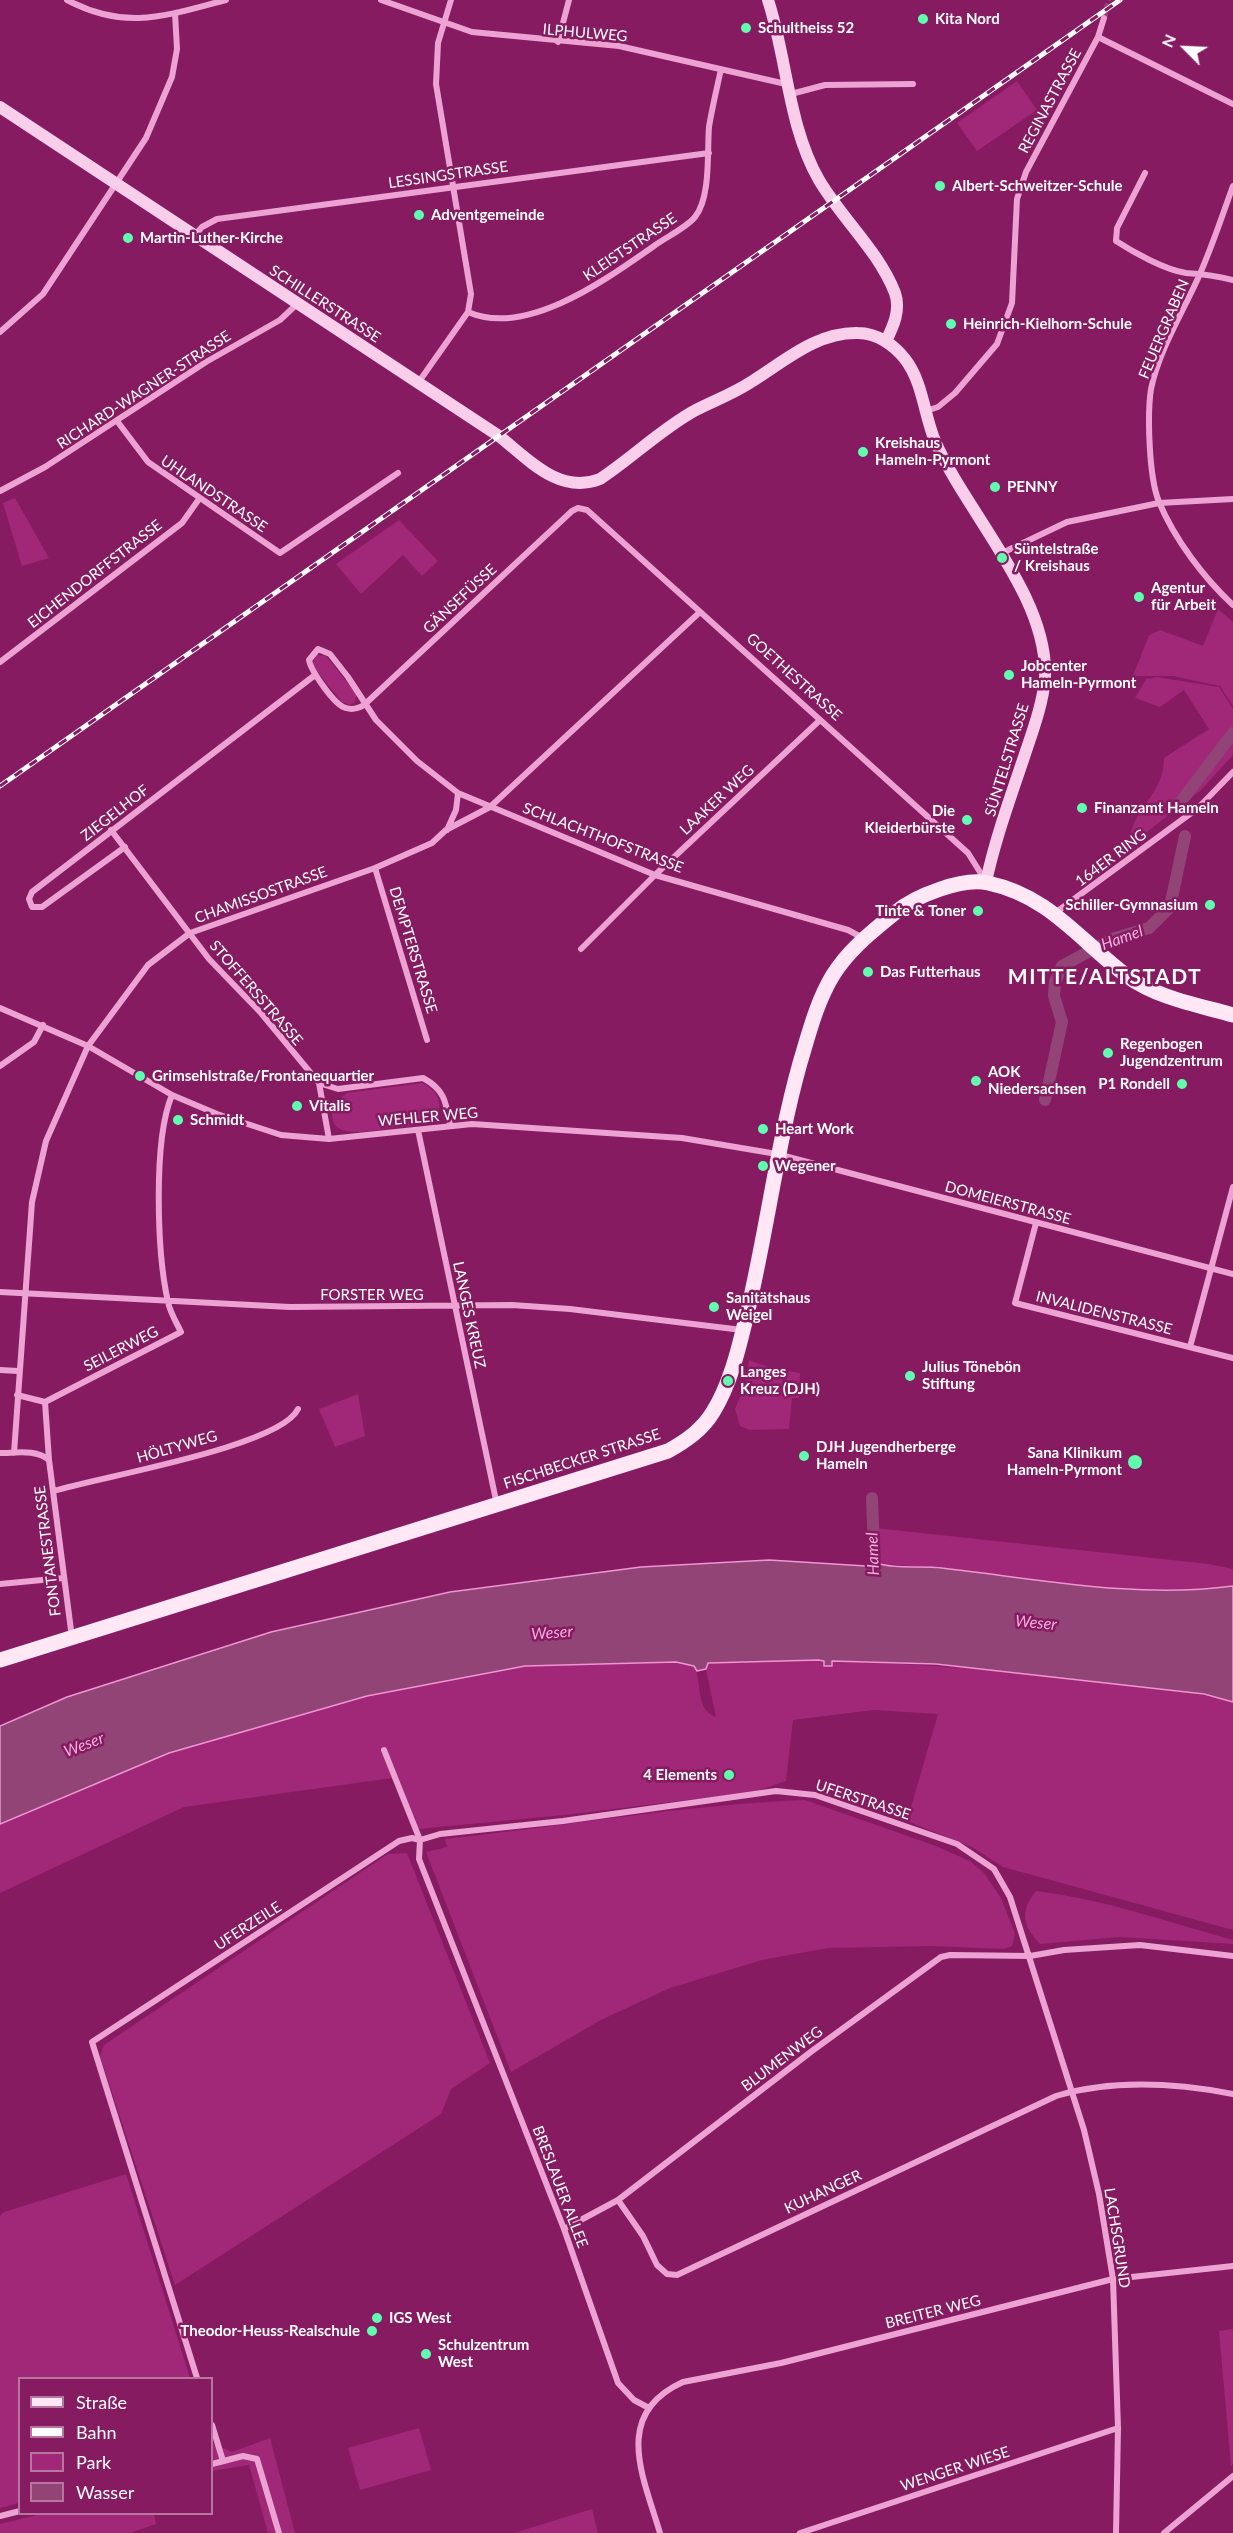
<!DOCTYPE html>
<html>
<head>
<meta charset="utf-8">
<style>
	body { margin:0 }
	#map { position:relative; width:1233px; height:2533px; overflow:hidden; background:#861b61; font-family:Lato,sans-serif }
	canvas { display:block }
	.legend { position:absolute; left:18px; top:2377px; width:195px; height:138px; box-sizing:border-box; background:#861b61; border:2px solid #b676a0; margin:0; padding:8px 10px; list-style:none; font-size:18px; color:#fff }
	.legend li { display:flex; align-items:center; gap:12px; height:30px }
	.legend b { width:30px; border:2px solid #b676a0 }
	.north { position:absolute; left:1155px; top:18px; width:60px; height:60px; -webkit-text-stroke:4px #861b61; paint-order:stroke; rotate:294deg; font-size:16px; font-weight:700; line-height:24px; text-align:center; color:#fff }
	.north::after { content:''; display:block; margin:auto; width:21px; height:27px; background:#fff; clip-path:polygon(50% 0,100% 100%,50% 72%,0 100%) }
</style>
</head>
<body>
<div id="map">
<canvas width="1233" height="2533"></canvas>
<ul class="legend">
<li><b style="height:8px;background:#ffe7f5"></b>Straße</li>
<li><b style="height:8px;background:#fff"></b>Bahn</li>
<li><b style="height:16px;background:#a12778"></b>Park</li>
<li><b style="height:16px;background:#924477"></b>Wasser</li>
</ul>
<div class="north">N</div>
</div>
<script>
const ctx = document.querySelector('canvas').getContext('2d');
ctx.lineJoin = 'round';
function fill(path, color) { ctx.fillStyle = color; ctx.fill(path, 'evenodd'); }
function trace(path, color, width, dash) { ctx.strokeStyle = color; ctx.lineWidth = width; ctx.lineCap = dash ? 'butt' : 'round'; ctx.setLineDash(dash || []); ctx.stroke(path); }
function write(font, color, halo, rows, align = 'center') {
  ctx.font = font + ' Lato,sans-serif'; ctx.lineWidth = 5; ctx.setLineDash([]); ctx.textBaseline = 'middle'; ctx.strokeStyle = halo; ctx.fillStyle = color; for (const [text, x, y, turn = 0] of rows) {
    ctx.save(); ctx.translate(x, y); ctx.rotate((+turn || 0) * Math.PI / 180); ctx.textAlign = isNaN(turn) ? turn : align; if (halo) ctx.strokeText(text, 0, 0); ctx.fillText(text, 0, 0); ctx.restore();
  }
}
fill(new Path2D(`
	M1017,81l20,29 -60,41 -20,-28z
	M15,498l34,60 -27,8 -19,-63z
	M399,520l39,41 -16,15 -19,-21 -42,39 -25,-30z
	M1218,609l15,13v84l-13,-20 -47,-10h-40l16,-41 11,-5 43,16z
	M317,655l9,1 28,35 3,3 -3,9 -4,2 -8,-3 -28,-34 -2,-5z
	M1157,677l62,10 14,22v46l-33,36 -74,57c3,-9 5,-19 9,-27 12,-22 29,-36 29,-63l45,-29 -25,-39 -24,17 -25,-9 11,-19z
	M422,1083c15,6 25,24 10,37 -10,7 -30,6 -42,8 -22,3 -68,15 -56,-25l13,-10z
	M749,1360l22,8 29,5 -1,25h-7l-3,31 -39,1 -10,-4 -5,-17 10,-25z
	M358,1394l7,42 -30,11 -16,-38z
	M875,1528l334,36 24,5v17c-118,16 -235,-17 -353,-22l-3,-1z
	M818,1660l6,1v5h8v-5c92,3 183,10 274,21 43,5 86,9 127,20v228l-230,-63 -31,-20 -65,-26 31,-107 -64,-4 -81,10 -7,61 -32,11 -190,23 -146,14 -26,-51 -208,29 -184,86v-69l169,-71 198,-57 158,-30 151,-4 18,4c9,16 0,43 22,51l-10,-48 2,-6z
	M805,1800l131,46 34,15 14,12 17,25 14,36 -3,12 -9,3 -71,-3 -104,2 -66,12 -92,28 -69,32 -90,52 -85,-220 21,-5 -2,-8c120,-13 239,-34 360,-39z
	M407,1853l83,210 -39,26 -10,25 -266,171 -75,-229 4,-11 284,-191z
	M1036,1891c67,8 132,31 197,49v4l-114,-7 -79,7c-18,-19 -20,-33 -4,-53z
	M126,2174l64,204h-170l-1,125 -19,5v-292l4,-4z
	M1233,2329v135l-2,2 -12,-135z
	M419,2428l12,42 -71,20 -12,-42z
	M270,2438l25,95h-27l-19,-68 -37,6v-28l20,9z
	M592,2509l6,24h-84z
	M41,2514h113l2,10 -26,9h-130v-9z`), '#a12778');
const water = new Path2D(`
	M769,1560l97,6 8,-4c20,8 47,3 68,6 97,11 194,31 291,18v116l-29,-8 -268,-30 -104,-3v5h-8v-5l-6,-1 -110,3 -2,6 -9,2 -3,-5 -18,-4 -151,4 -158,30 -198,57 -169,71v-98l67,-29 204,-65 179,-40 191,-25z`);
fill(water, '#924477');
trace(water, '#ee95d2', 1.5);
trace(new Path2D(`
	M1176,808l57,-75
	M1045,1100l17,-78 -8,-26 1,-14 7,-16 50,-27 37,-11 21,-21 15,-71
	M872,1498l3,80`), '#924477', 12);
trace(new Path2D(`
	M1104,18l5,-18`), '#983d79', 6, [6, 3]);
trace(new Path2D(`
	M67,0c59,31 98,16 159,0
	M381,0l91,32 147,14 167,38
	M1098,37l135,67
	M558,42l11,-42
	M791,94l34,-9 88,-1
	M1145,173l-28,55 -1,13c17,11 49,29 70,32 16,1 31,3 47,7
	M1233,186c-11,30 -21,61 -34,90 -16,36 -40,74 -48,113 -4,26 -2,89 8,113 16,38 45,76 74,103
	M195,235l7,-8 15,-8 492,-66
	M468,312c59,26 140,-34 186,-66 12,-9 32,-18 41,-29 16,-20 12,-65 14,-90 3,-19 8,-39 12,-58
	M0,332l43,-38 103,-156 26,-61 5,-28 -2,-36
	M418,383l50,-71 3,-18 -35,-210 2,-41 13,-43
	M926,411l12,-4 17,-14 42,-49 15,-41 5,-104 9,-27 72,-135 6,-19
	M117,421l31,41 132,91 118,-80
	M0,491l45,-24 161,-105 74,-42 17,-16
	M1000,554l67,-32 92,-19 74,-4
	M0,662l182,-139 17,-24
	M111,830l98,129 52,54 58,70
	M447,830l9,-20 2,-17
	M125,847l-83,60h-10l-3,-8 3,-7 283,-217
	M375,868l52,172
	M1055,913l143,-105 35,-36
	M863,938l-15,-8 -193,-55 -197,-82 -41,-32 -41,-41 -28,-43 -18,-23 -12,-5 -9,11c2,11 26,46 37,48 6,2 13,0 18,-3l208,-194 6,-3 9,2 381,343 17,27
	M581,949l74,-74 164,-154
	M0,1008l88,38 84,49 45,19 64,21 48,4 143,-15 210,14 95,16 456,120
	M0,1066l34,-24 9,-17
	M418,1130l79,375
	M329,1139l-10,-56 19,6 85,-11c22,12 23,24 27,47
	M1036,1223l-21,80 218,55
	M0,1292l290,15 222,-2 58,4 172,21
	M1190,1347l43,-160
	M0,1370l18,1
	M17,1395l28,7 4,58
	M45,1402l136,-70c-5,-10 -11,-20 -13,-30 -11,-49 -15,-162 4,-207
	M0,1453c16,0 36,-4 49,7l23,178
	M14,1453l18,-251 14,-61 42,-95 60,-81 42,-32 185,-65 57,-25 14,-13 44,-23 210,-195
	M54,1491c44,-14 226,-44 244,-82
	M0,1584l63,-6
	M384,1750l36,90
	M420,1840l20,-6 123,-13 213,-30 39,4 142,49 37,25 16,28 74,233 15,64 14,85 5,149 -2,105
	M420,1840l-1,19 145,370 54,154 16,17 15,8
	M618,2200l25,36 14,29 10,9 10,1 379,-179c57,-17 119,-13 177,-2
	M564,2229l54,-29 194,-149 129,-94 9,-2 80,1 34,-6 76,-5 93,11
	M197,2378l-105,-336 307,-201 13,-3 8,2
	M212,2425l11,36
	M212,2464l31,-8 14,3 22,74
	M0,2516l20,-5
	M660,2533c-17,-57 -48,-119 23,-151l98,-19 332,-84 120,-13
	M800,2533l318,-105
	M1164,2533l69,-57`), '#eca2d3', 6);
trace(new Path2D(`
	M768,0c19,58 20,126 51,180 23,39 59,70 76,113 6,17 -2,34 -9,48
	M0,107l499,329c29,23 60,59 101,43 32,-21 60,-49 94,-68 19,-10 39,-17 57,-29 34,-21 65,-50 107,-49 19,0 36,12 47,26 18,23 19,56 30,82 32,73 114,156 110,237 -2,25 -12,52 -20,76 -14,42 -30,85 -39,128`), '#f8ceea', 12);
trace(new Path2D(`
	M0,1660l668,-209c18,-10 34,-21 45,-39 18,-29 26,-65 34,-98 20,-83 30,-169 53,-251 9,-30 17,-62 33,-88 16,-26 40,-44 63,-63 19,-16 67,-35 92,-29 62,13 92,58 139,93 30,22 71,29 106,39`), '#ffe7f5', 15);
const rail = new Path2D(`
	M0,786l1120,-786`);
trace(rail, '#fff', 5);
trace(rail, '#861b61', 3, [9]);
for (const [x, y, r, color] of [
	[923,19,6,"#5ffdad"],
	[746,28,6,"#5ffdad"],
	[940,186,6,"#5ffdad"],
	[419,215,6,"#5ffdad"],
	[128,238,6,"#5ffdad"],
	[951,324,6,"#5ffdad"],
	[863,452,6,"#5ffdad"],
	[995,487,6,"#5ffdad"],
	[1002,558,6,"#5ffdad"],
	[1139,597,6,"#5ffdad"],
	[1009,675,6,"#5ffdad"],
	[1082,808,6,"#5ffdad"],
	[967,820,6,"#5ffdad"],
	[1210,905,6,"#5ffdad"],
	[978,911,6,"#5ffdad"],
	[868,972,6,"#5ffdad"],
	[1108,1053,6,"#5ffdad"],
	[140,1076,6,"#5ffdad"],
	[976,1081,6,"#5ffdad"],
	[1182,1084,6,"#5ffdad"],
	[297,1106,6,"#5ffdad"],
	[178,1120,6,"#5ffdad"],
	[763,1129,6,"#5ffdad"],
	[763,1166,6,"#5ffdad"],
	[714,1307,6,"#5ffdad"],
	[910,1376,6,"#5ffdad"],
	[728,1381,6,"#5ffdad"],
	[804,1456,6,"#5ffdad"],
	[1135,1462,8,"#5ffdad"],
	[729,1775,6,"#5ffdad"],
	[377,2318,6,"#5ffdad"],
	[372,2331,6,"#5ffdad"],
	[426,2354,6,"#5ffdad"]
]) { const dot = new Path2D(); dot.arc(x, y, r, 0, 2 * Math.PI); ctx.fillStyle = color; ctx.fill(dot); trace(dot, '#861b61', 2); }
write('bold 15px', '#fff', '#861b61', [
	["Kita Nord",935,19],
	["Schultheiss 52",758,28],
	["Albert-Schweitzer-Schule",952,186],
	["Adventgemeinde",431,215],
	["Martin-Luther-Kirche",140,238],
	["Heinrich-Kielhorn-Schule",963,324],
	["Kreishaus",875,443],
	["Hameln-Pyrmont",875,460],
	["PENNY",1007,487],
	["Süntelstraße",1014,549],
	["/ Kreishaus",1014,566],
	["Agentur",1151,588],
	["für Arbeit",1151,605],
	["Jobcenter",1021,666],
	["Hameln-Pyrmont",1021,683],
	["Finanzamt Hameln",1094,808],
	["Die",955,811,"right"],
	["Kleiderbürste",955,828,"right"],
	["Schiller-Gymnasium",1198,905,"right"],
	["Tinte & Toner",966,911,"right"],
	["Das Futterhaus",880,972],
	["Regenbogen",1120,1044],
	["Jugendzentrum",1120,1061],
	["AOK",988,1072],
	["Niedersachsen",988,1089],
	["Grimsehlstraße/Frontanequartier",152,1076],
	["P1 Rondell",1170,1084,"right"],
	["Vitalis",309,1106],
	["Schmidt",190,1120],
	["Heart Work",775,1129],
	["Wegener",775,1166],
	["Sanitätshaus",726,1298],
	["Weigel",726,1315],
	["Julius Tönebön",922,1367],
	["Stiftung",922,1384],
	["Langes",740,1372],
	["Kreuz (DJH)",740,1389],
	["DJH Jugendherberge",816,1447],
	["Hameln",816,1464],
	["Sana Klinikum",1122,1453,"right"],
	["Hameln-Pyrmont",1122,1470,"right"],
	["4 Elements",717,1775,"right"],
	["IGS West",389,2318],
	["Theodor-Heuss-Realschule",360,2331,"right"],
	["Schulzentrum",438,2345],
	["West",438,2362]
], 'left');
write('15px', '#fff', '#861b61', [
	["ILPHULWEG",585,33,5],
	["REGINASTRASSE",1050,101,-62],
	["LESSINGSTRASSE",448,175,-8],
	["KLEISTSTRASSE",630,247,-34],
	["SCHILLERSTRASSE",325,304,33],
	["FEUERGRABEN",1164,329,-67],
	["RICHARD-WAGNER-STRASSE",144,390,-33],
	["UHLANDSTRASSE",214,494,34],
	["EICHENDORFFSTRASSE",95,574,-38],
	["GÄNSEFÜSSE",460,599,-43],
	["GOETHESTRASSE",794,677,42],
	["SÜNTELSTRASSE",1007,760,-73],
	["LAAKER WEG",717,800,-43],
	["ZIEGELHOF",115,813,-38],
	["SCHLACHTHOFSTRASSE",603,838,21],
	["164ER RING",1111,858,-37],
	["CHAMISSOSTRASSE",261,895,-20],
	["DEMPTERSTRASSE",413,950,73],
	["STOFFERSSTRASSE",256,993,49],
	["WEHLER WEG",428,1117,-5],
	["DOMEIERSTRASSE",1008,1203,15],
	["FORSTER WEG",372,1295],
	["INVALIDENSTRASSE",1104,1313,14],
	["LANGES KREUZ",469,1315,78],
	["SEILERWEG",121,1349,-27],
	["HÖLTYWEG",177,1447,-16],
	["FISCHBECKER STRASSE",582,1459,-18],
	["FONTANESTRASSE",48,1551,-97],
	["UFERSTRASSE",863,1800,18],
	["UFERZEILE",248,1926,-33],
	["BLUMENWEG",782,2059,-37],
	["BRESLAUER ALLEE",560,2187,69],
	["KUHANGER",823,2192,-25],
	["LACHSGRUND",1117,2238,81],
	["BREITER WEG",933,2312,-14],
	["WENGER WIESE",955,2469,-18]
]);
write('italic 16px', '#f3aedd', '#861b61', [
	["Hamel",1122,938,-20],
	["Hamel",873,1554,-92],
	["Weser",1036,1623,5],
	["Weser",552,1633,-4],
	["Weser",84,1745,-21]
]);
ctx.letterSpacing = '1.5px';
write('bold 21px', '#fff', '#861b61', [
	["MITTE/ALTSTADT",1105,977]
]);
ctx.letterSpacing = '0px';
</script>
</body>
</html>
